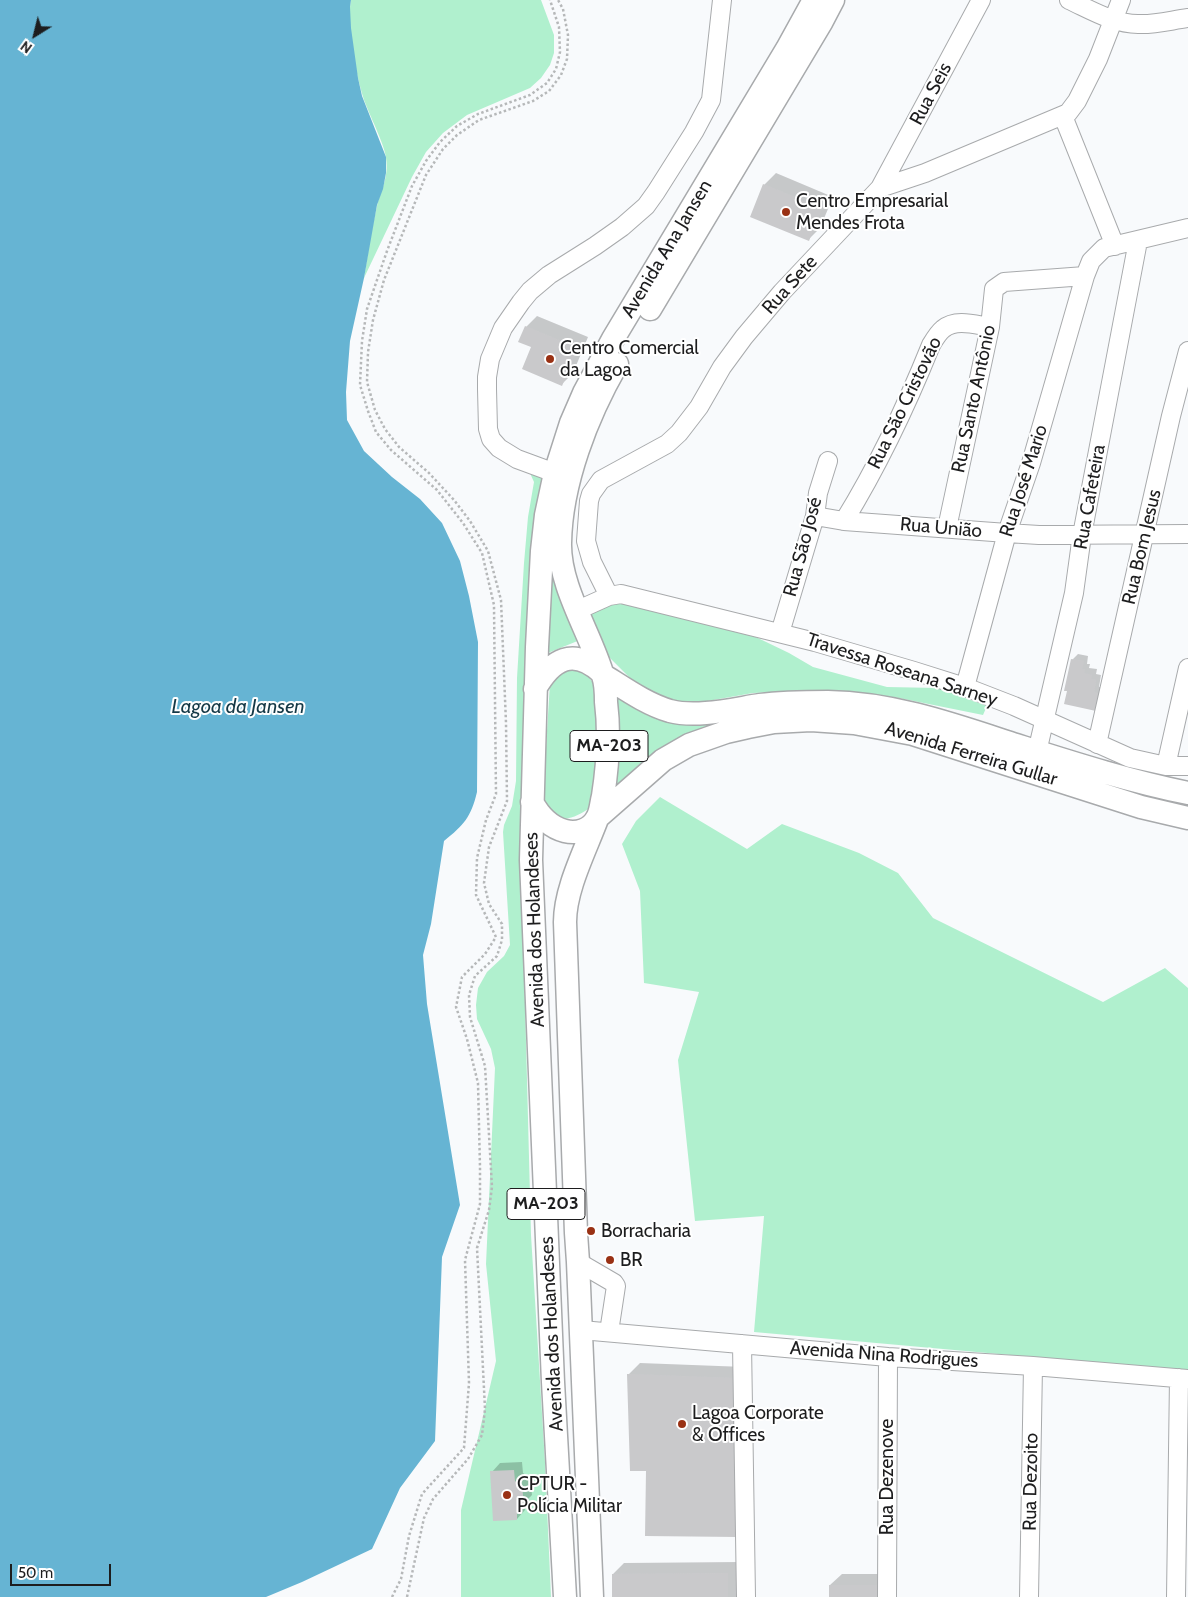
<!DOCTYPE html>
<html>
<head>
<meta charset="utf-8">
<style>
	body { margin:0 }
	#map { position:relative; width:1188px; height:1597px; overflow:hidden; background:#f8fafc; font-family:Cabin,sans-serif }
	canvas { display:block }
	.north { position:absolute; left:10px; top:10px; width:50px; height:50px; -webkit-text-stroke:4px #fff; paint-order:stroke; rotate:216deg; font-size:14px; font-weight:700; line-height:20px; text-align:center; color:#1d1d1e }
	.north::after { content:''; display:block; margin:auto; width:18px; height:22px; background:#1d1d1e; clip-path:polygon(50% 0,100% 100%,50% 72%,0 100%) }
	.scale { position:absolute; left:10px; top:1564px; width:101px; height:22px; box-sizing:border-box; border:2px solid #1d1d1e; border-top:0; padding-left:6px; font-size:15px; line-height:18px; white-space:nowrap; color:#1d1d1e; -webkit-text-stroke:4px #fff; paint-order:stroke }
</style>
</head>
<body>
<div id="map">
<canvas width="1188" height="1597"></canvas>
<div class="north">N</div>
<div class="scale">50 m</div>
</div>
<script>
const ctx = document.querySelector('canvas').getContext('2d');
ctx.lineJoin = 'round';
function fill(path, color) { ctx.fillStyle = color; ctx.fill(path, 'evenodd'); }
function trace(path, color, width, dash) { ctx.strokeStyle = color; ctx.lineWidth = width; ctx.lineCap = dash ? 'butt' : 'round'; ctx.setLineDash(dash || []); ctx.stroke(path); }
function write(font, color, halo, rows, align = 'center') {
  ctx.font = font + ' Cabin,sans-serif'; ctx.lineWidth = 4; ctx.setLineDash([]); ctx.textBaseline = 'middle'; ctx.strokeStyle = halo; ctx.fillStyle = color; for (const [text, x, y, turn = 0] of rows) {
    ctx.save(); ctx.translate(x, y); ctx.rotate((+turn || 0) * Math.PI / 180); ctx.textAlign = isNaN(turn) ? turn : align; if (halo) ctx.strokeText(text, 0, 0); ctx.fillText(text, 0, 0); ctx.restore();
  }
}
fill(new Path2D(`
	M351,0h190l13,35v18l-4,12 -9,13 -11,10 -63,27 -24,18 -17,19 -14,25 -48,101c4,-24 7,-48 13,-72 4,-17 12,-28 9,-48 -1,-12 -15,-40 -20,-53 -9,-22 -20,-82 -15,-105z
	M529,471l10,5 4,4 -22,367 10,388 14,227 6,135h-90v-87l35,-149 -10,-97 9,-196 -4,-19 -14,-30 -1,-14 2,-17 9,-16 17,-16 6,-11 -7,-113 1,-7 8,-19 4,-25 1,-103 7,-115 4,-46 6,-35z
	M554,570l26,70 -37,15 3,-76z
	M623,600l112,27 54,26 24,14 74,20 51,1 49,18 -4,9 -84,-17 -72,-8 -74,3 -51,9 -20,1 -25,-8 -26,-16 -23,-23 -22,-43z
	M570,667l13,3 11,14 5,42v40l-9,42c-13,8 -28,18 -41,2 -3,-3 -5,-11 -6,-15l7,-112z
	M613,690l100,31 -5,10 -94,64z
	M660,797l87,52 35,-25 77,29 39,20 35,45 170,84 62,-34 23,20v383l-434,-39 10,-116 -69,5 -17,-161 21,-68 -55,-9 -4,-92 -18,-47 14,-23z`), '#b0f0ce');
fill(new Path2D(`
	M0,0h351l-1,7 1,21 7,50 4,18 24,61v16l-3,16 -6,16 -13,73 -14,63 -4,51 1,28 17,31 28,26 28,22 22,24 18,38 9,35 9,46 -1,150c-6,25 -13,33 -33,49l-13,83 -8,31 4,49 33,201 -18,52 -7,184 -35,47 -28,61 -70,33 -36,15h-266z`), '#66b4d3');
fill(new Path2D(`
	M776,173l57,24 -13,31 -11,11 -45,-54z
	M537,316l51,21 -15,36 -11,11 -29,-37 -7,-20z
	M1078,654l10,2 -1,8h3l-1,4 8,1 -1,5 5,1 -2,12 6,1 -4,17 -29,-45z
	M640,1363l105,4 -98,103 -19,-95z
	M522,1462l1,11 7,5 2,17 -7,7v8l-8,9 -25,-47 8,-9z
	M739,1562v35h-126v-23l11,-11z
	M842,1574h49v23h-61v-12z`), '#0003');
fill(new Path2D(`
	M763,184l59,24 -13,33 -59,-24z
	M525,326l53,22 -16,38 -40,-17 9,-22 -13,-5z
	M1071,659l13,2 -2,8h3l-1,4 8,2 -1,4 5,1 -2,12 6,2 -4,17 -32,-7 3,-13h-3z
	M627,1374l107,4 3,159 -92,-1 1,-65h-16z
	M514,1470l1,11 7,5 2,18 -7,6v10l-24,1 -3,-50z
	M728,1573v24h-116v-23z
	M829,1585h51v12h-51z`), '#c9c9cb');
const minor = new Path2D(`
	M1069,0c22,10 45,24 69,24 17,1 34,-4 50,-6
	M1063,116l52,130
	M880,188l101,-188
	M555,473l-38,-14 -18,-11 -8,-9 -3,-10 -1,-40v-12l3,-18 13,-31 18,-26 9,-11 19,-16 46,-29 27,-19 24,-21 10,-14 38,-60 17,-32 11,-100
	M815,516l29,5 163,12 32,2 149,-1
	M844,521c35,-57 62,-114 87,-176 3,-5 7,-12 12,-16 13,-11 33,-4 47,-2
	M947,528l43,-201 4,-38 10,-7 81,-6 6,-15 13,-13 84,-20
	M609,596l-17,-34 -6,-21 3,-40 2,-7 10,-14 66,-36 12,-11 20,-26 23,-40 22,-30 38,-45 98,-104 45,-15 143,-60 9,-12 21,-42 23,-59
	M578,610l31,-14 12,-2 194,48 99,29 51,16 49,19 116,52 36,8h22
	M780,633l35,-117 3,-23 10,-32
	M965,687l42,-154 24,-70 54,-187
	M1097,744l74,-328 17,-65
	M1037,752l37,-159 8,-58 56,-294
	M1166,766l22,-98
	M578,1262l36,21 2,3 -7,46
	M581,1330l307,27 145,9 155,13
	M742,1344l4,253
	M887,1597l1,-240
	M1029,1597l4,-231
	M1176,1597l3,-219`);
const major = new Path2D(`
	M650,309l172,-288 11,-21
	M603,675c21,13 43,29 67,36 27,7 63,-2 90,-6 23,-3 46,-3 68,-3 66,1 127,23 188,43 57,18 113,36 172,48
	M535,689c17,-30 38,-42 66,-17
	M532,802c7,13 17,25 33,29 12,3 26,-1 32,-13 4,-6 4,-15 6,-22 5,-32 7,-62 3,-94 0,-8 0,-18 -3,-26 -12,-42 -44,-89 -43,-133 1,-60 27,-127 57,-179
	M598,817l65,-57 26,-15 37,-13 22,-5 26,-5 37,-2 43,3 59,11 228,73 47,11
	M565,1597l-12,-215 -22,-522 6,-213 5,-96 4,-36 9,-42 16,-50 13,-30 29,-54 174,-290 27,-49
	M592,1597l-14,-335 -2,-29 -11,-311c0,-33 20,-71 32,-103`);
trace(minor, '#a8aaac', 20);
trace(major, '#a8aaac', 25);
trace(new Path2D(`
	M392,1597l9,-18 8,-43 13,-42 42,-46 5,-65 -4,-123 15,-56v-37l-2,-84 -11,-44 -11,-32 6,-30 23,-23 11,-17 -20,-42 1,-37 9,-38 10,-26 -2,-189 -12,-52 -19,-30 -26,-33 -46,-40 -15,-18 -8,-21 -8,-26 2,-44 5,-32 20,-58 25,-65 14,-25 14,-19 17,-16 21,-12 52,-19 17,-12 9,-14 4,-17 -1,-25 -9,-27
	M407,1597l17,-79 9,-19 35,-40 14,-24 3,-26 -8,-161 12,-38 3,-23 -7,-121 -15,-49 -1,-22 6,-19 22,-20 5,-16v-16l-13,-20 -5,-21 5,-36 18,-46 -1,-78 -5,-123 -13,-49 -18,-30 -16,-21 -25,-27 -30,-26 -14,-18 -10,-19 -8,-28 1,-30 5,-32 11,-40 42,-105 17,-26 14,-14 22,-15 54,-19 16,-10 12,-16 6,-16 1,-24 -5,-26 -5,-9`), '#b6b8b9', 2.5, [2.5, 2.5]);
trace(minor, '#fff', 18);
trace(major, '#fff', 22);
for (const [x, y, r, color] of [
	[786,212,5,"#993114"],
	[550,359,5,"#993114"],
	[591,1231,5,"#993114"],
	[610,1260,5,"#993114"],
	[682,1424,5,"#993114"],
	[507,1495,5,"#993114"]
]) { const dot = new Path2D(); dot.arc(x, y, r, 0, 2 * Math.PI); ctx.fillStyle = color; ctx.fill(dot); trace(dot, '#fff', 2); }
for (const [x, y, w] of [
	[609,746,78],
	[546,1204,78]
]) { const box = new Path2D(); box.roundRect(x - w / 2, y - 15.5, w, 31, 4); ctx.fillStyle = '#fff'; ctx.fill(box); trace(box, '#1d1d1e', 1); }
write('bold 18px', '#1d1d1e', null, [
	["MA-203",609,746],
	["MA-203",546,1204]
]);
write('19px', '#1d1d1e', '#fff', [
	["Rua Seis",931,94,-62],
	["Avenida Ana Jansen",667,249,-59],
	["Rua Sete",790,285,-48],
	["Rua Santo Antônio",974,399,-78],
	["Rua São Cristovão",905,403,-64],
	["Rua José Mario",1024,481,-72],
	["Rua Cafeteira",1090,497,-80],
	["Rua União",941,528,5],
	["Rua São José",803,547,-75],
	["Rua Bom Jesus",1142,547,-77],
	["Travessa Roseana Sarney",902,670,18],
	["Avenida Ferreira Gullar",971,754,17],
	["Avenida dos Holandeses",535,930,-92],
	["Avenida dos Holandeses",552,1334,-93],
	["Avenida Nina Rodrigues",884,1355,4],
	["Rua Dezenove",887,1477,-90],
	["Rua Dezoito",1031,1482,-89]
]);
write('19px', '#1d1d1e', '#fff', [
	["Centro Empresarial",796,201],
	["Mendes Frota",796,223],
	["Centro Comercial",560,348],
	["da Lagoa",560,370],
	["Borracharia",601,1231],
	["BR",620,1260],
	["Lagoa Corporate",692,1413],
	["& Offices",692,1435],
	["CPTUR -",517,1484],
	["Polícia Militar",517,1506]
], 'left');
write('italic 20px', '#153947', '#fff', [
	["Lagoa da Jansen",238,707]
]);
</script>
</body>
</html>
